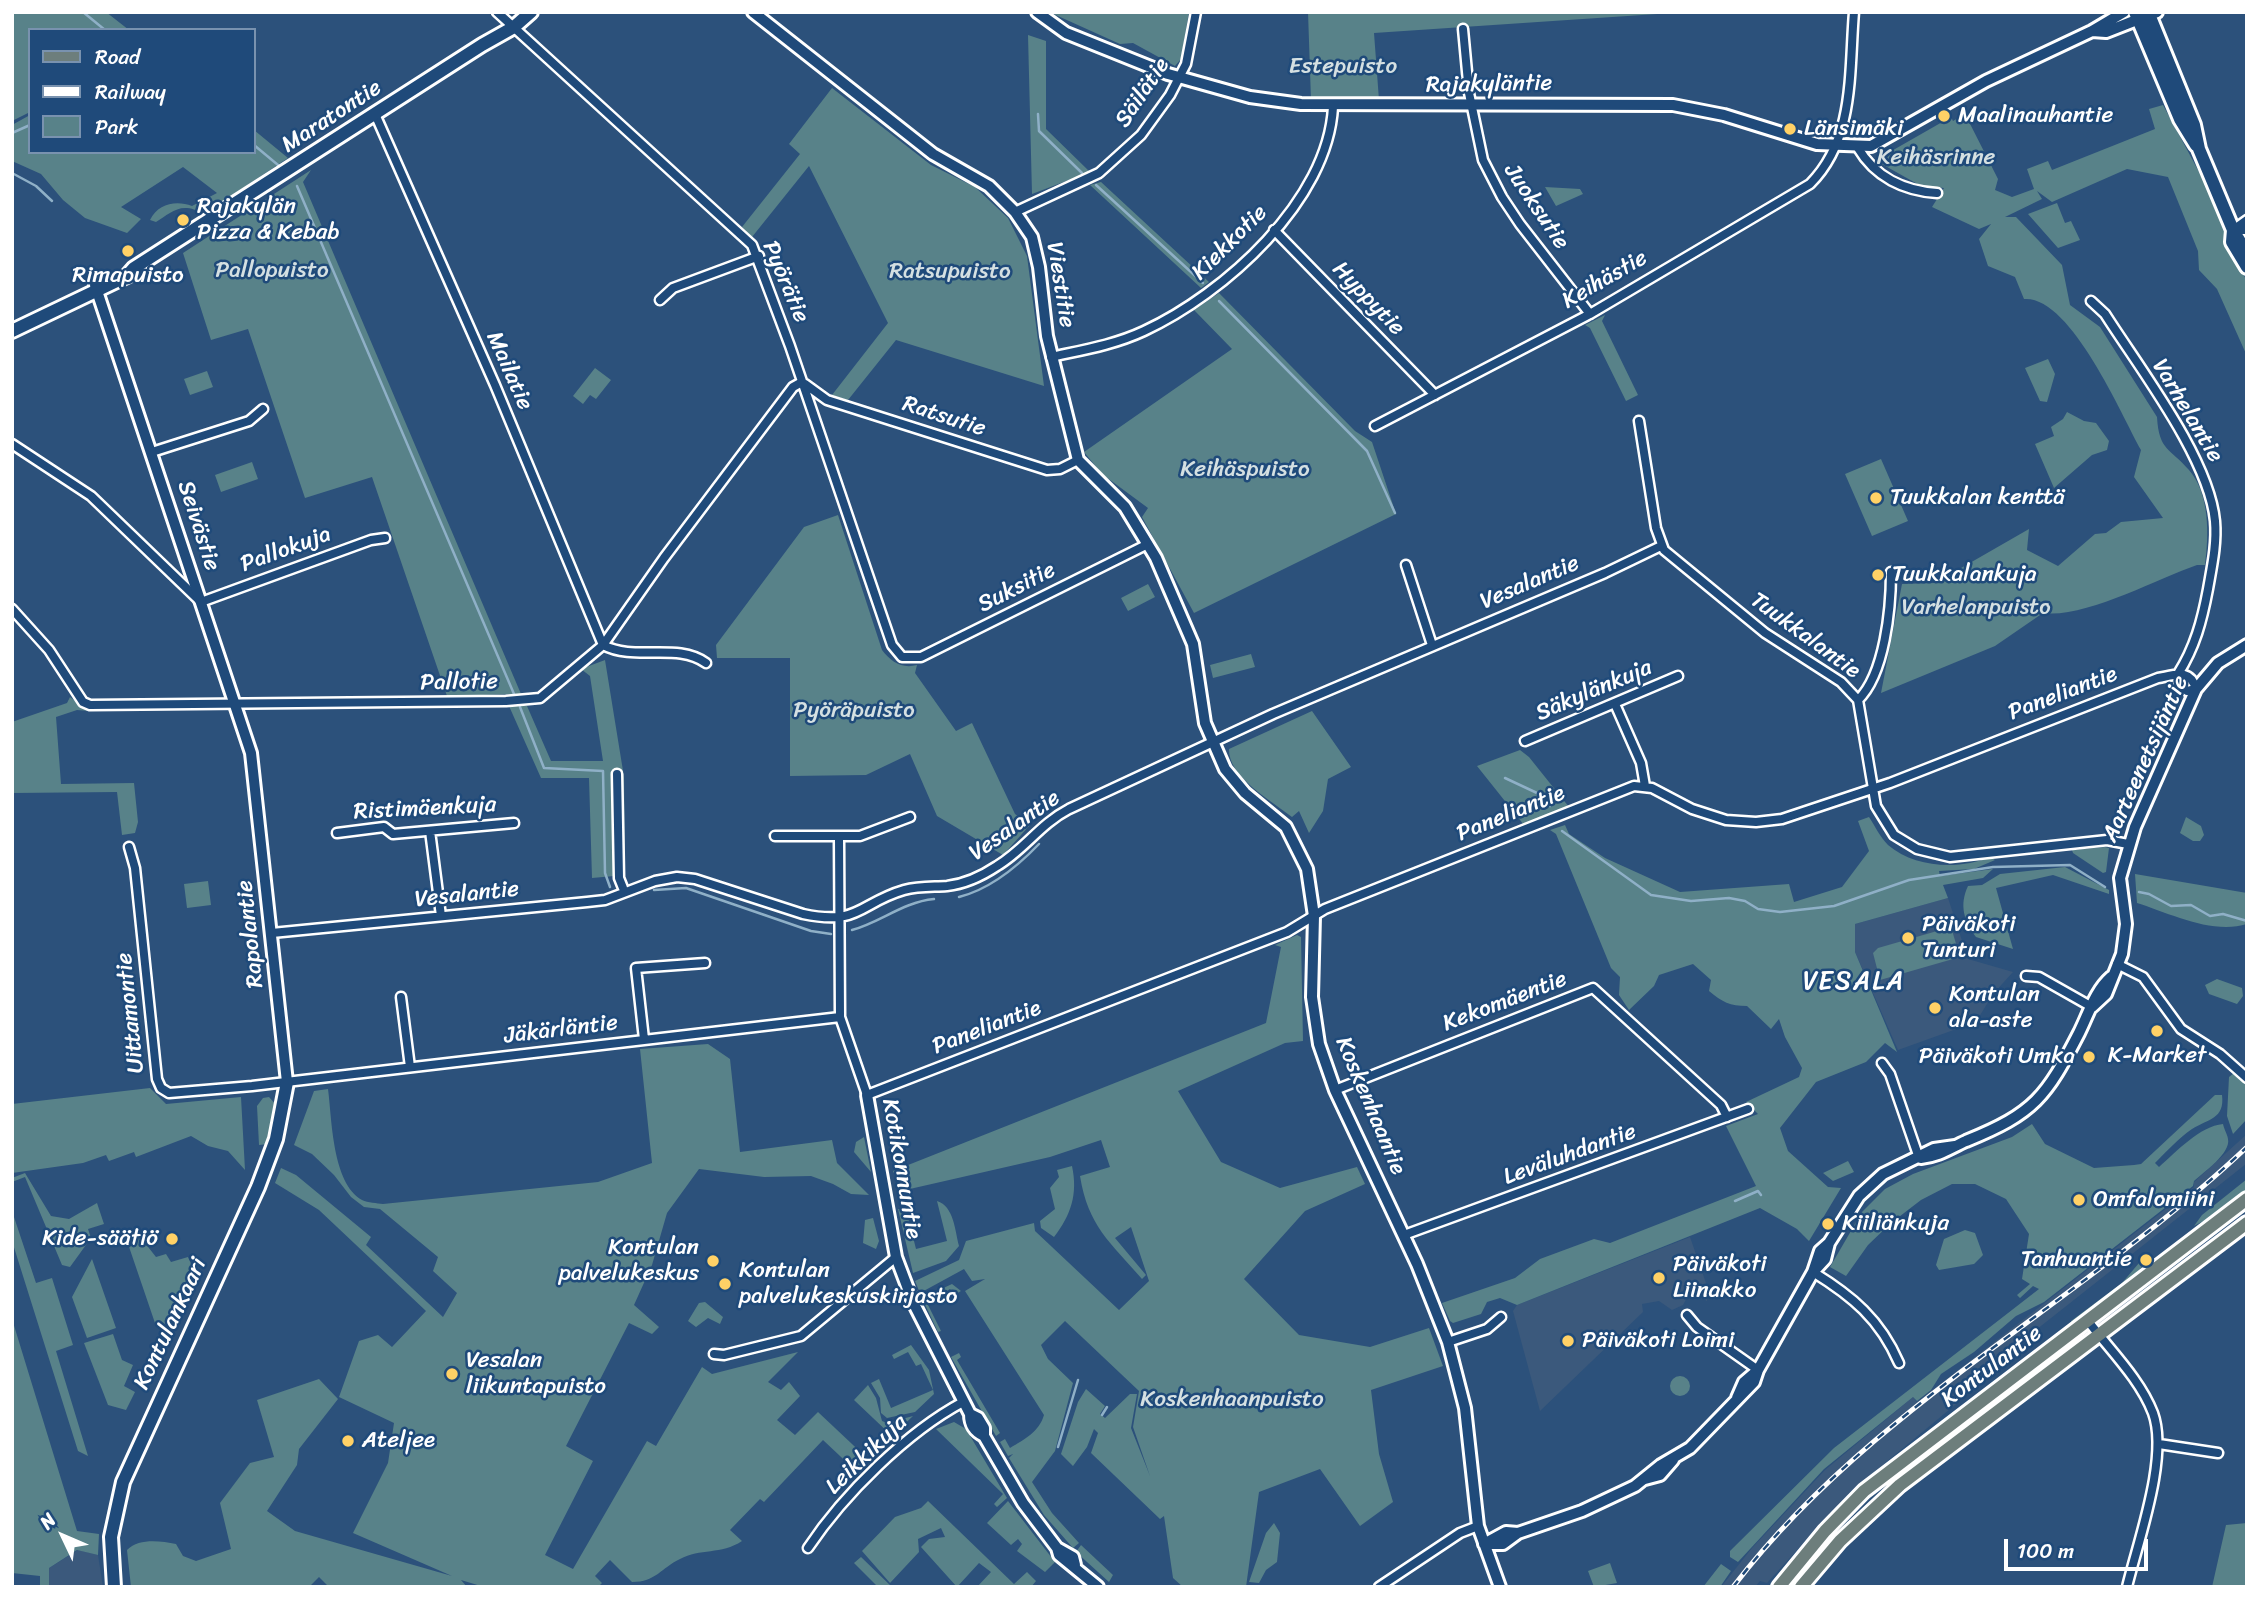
<!DOCTYPE html>
<html>
<head>
<meta charset="utf-8">
<style>
	body { margin:0 }
	#map { position:relative; width:2259px; height:1599px; overflow:hidden; background:#2c517b; font-family:Sriracha,sans-serif }
	canvas { display:block }
	.frame { position:absolute; inset:0; border:14px solid #fff; pointer-events:none }
	.legend { position:absolute; left:28px; top:28px; width:228px; height:126px; box-sizing:border-box; background:#1f4a7a; border:2px solid #7992af; margin:0; padding:9px 12px; list-style:none; font-size:21px; color:#fff }
	.legend li { display:flex; align-items:center; gap:14px; height:35px }
	.legend b { width:35px; border:2px solid #7992af }
	.north { position:absolute; left:28px; top:1501px; width:70px; height:70px; -webkit-text-stroke:5px #1f4a7a; paint-order:stroke; rotate:314deg; font-size:19px; font-weight:700; line-height:28px; text-align:center; color:#fff }
	.north::after { content:''; display:block; margin:auto; width:24px; height:32px; background:#fff; clip-path:polygon(50% 0,100% 100%,50% 72%,0 100%) }
	.scale { position:absolute; left:2004px; top:1539px; width:144px; height:32px; box-sizing:border-box; border:4px solid #fff; border-top:0; padding-left:9px; font-size:21px; line-height:24px; white-space:nowrap; color:#fff; -webkit-text-stroke:5px #1f4a7a; paint-order:stroke }
</style>
</head>
<body>
<div id="map">
<canvas width="2259" height="1599"></canvas>
<div class="frame"></div>
<ul class="legend">
<li><b style="height:9px;background:#6d7e7c"></b>Road</li>
<li><b style="height:9px;background:#fff"></b>Railway</li>
<li><b style="height:19px;background:#588289"></b>Park</li>
</ul>
<div class="north">N</div>
<div class="scale">100 m</div>
</div>
<script>
const ctx = document.querySelector('canvas').getContext('2d');
ctx.lineJoin = 'round';
function fill(path, color) { ctx.fillStyle = color; ctx.fill(path, 'evenodd'); }
function trace(path, color, width, dash) { ctx.strokeStyle = color; ctx.lineWidth = width; ctx.lineCap = dash ? 'butt' : 'round'; ctx.setLineDash(dash || []); ctx.stroke(path); }
function write(font, color, halo, rows, align = 'center') {
  ctx.font = font + ' Sriracha,sans-serif'; ctx.lineWidth = 5; ctx.setLineDash([]); ctx.textBaseline = 'middle'; ctx.strokeStyle = halo; ctx.fillStyle = color; for (const [text, x, y, turn = 0] of rows) {
    ctx.save(); ctx.translate(x, y); ctx.rotate((+turn || 0) * Math.PI / 180); ctx.textAlign = isNaN(turn) ? turn : align; if (halo) ctx.strokeText(text, 0, 0); ctx.fillText(text, 0, 0); ctx.restore();
  }
}
fill(new Path2D(`
	M1948,898l20,61 45,13 -20,22 -17,28 -78,28 -43,-98v-28z
	M2247,1134l-1,30 -262,207 11,-7 -16,21 -129,107 -83,91 -7,-2 -5,6h-34l31,-39 73,-78 88,-73 4,5 277,-215v-5z
	M1690,1237l17,49v15l-17,-9 -7,13 -11,5 -13,-9 -17,3 1,8 -103,99 -27,-100 4,-6z
	M78,1550l20,5 5,32h-54v-19z`), '#3b597c');
fill(new Path2D(`
	M12,12h94l23,18h-99v82l-18,9z
	M1049,12h140l-8,47 -6,7 -42,-23 -13,1z
	M1308,12h379l-313,21 5,67h-68z
	M1028,35l18,6v88l44,43 -58,22z
	M832,88l99,77 44,22 33,31 19,38 17,130 -148,-46 -48,60 -16,-5 56,-72 -79,-157 -57,71 -10,-10 58,-73 -11,-10z
	M2163,105l57,106 8,30 19,41v74l-30,-67 -18,-19 -1,-19 -30,-74 -41,-8 -75,33 -15,-11 5,8 -37,18h11l46,48 8,40 30,22 57,90c2,34 13,31 32,53 21,24 20,65 16,95h-8c-40,14 -114,54 -154,48l-48,33 -114,47 21,-109 33,-1 94,-54 -2,21 31,16 37,-32 11,-1 15,-11 42,-4 -29,-41 7,-27c-20,-36 -71,-155 -117,-151l-9,-22 -27,-11 -9,-27 12,-15 -12,5 -47,-22 12,-19 -23,-2 -41,-23 8,-10 63,-36 2,4 12,-7 33,65 -3,11 17,7 22,-8 -7,-20 21,-8 4,9 103,-41 -6,-20z
	M30,115v37h224v-22l34,28 -78,52c-10,4 -13,-1 -23,-2 -12,-1 -21,8 -31,14l-6,-2c8,-17 27,-20 42,-14l25,-13 -34,-26 -62,40 20,12 -14,14 -42,-15 -22,-18 -22,-26 -29,-13v-36z
	M311,170l-8,12 218,512 -74,2 -75,-219 -67,21 -57,-169 -37,11 -28,-87z
	M1101,182l108,100 -8,6 -111,-103z
	M1545,187l35,2 3,5 -27,12z
	M2057,203l8,20 6,-2 9,19 -22,8 -30,-34z
	M1219,293l136,138 17,11 24,72 -202,99 -52,-96 6,-9 -46,-34 -18,-22 148,-103 -38,-39z
	M1605,315l-3,6 36,74 -12,6 -36,-73 -5,-3z
	M2048,359l7,15 -8,28 -7,-1 -15,-33z
	M595,368l16,12 -15,19 -6,-4 -7,9 -10,-8z
	M207,371l6,16 -23,8 -6,-16z
	M2067,412l17,9 12,2 13,18 -2,9 -15,5 -38,33 -19,-44 19,-8 -3,-9 12,-8z
	M1881,459l27,62 -36,15 -27,-62z
	M252,462l6,17 -37,13 -6,-17z
	M838,515l44,135c9,12 20,19 35,15l-2,8 41,58 16,-8 43,91 15,11 -27,30 -66,-39 -27,-62 -44,21 -76,1v-118h-73l-1,-13 88,-118z
	M1148,584l7,13 -27,14 -7,-13z
	M1251,654l4,13 -42,11 -3,-13z
	M605,660l19,117 1,98 -33,3 -3,-100h-48l-32,-72h18l24,55h52l-13,-85 -9,-7z
	M70,697l19,14 -12,-1 -21,7 5,67 73,-1 4,39 -3,11 -13,2 -5,-43 -105,1v-71l55,-19z
	M1312,711l39,56 -23,12 -5,32 -14,22 -10,-22 -7,6c-20,-16 -64,-40 -63,-68z
	M1520,750l9,7 40,50 -45,18 -47,-59z
	M1869,817c6,9 11,20 19,28 27,23 71,25 102,12l5,3 -21,9 -35,2 1,5 53,-7 -10,9 -40,7 5,13 -93,26v28l42,100 -12,-9 -19,19 -50,20 -36,46 8,23 40,36 13,1 -32,53 -12,-12 -37,-21 -243,97 -17,-7 -13,4 -6,12 -28,9 -3,-2 -8,-18 73,-25 25,-19 54,-20 16,4 146,-57 -30,-60 32,-12 -12,-12 53,-25 3,-9 -17,-31 -6,-18 -8,10 -24,-23c-17,0 -25,-4 -38,-15l2,-11 -18,-16 -34,11 -5,11 -25,24 -10,-15 1,-18 -9,-9 -55,-134 -6,-4 15,-5 4,9 36,24 75,34 109,-8 5,18 48,-15 27,-36 -11,-30z
	M2186,817l15,9 3,9 -4,6h-7l-13,-8z
	M2105,847l4,1 -3,24 -3,1 -30,-20 -1,-3z
	M2065,867l44,23v4l-56,-19 -57,13 17,61 -37,-12c-12,-16 -17,-32 -8,-51l14,-1 18,-11z
	M2135,874l112,19v31c-35,11 -78,-11 -110,-21z
	M208,881l3,24 -24,3 -3,-24z
	M1951,927l9,30 -80,23 -7,-27 5,-5z
	M1297,935l4,2 2,104 -18,2 -107,48 43,71 59,26 77,-21 8,17 -60,27 -61,68 55,56 71,12 59,-19 14,38 -72,24 8,64 14,48 -33,24 -40,-57 -61,23 -13,95h-63l-10,-9 -9,-62 -4,3 -69,-66 7,-20 -4,-4 -7,18 -14,19 -12,-12 17,-52 8,-13 19,17 -5,8 5,4 25,-24h7l-6,34 19,48 -17,-49 6,-36 -74,-70 -24,24 7,14 25,24 -18,68 -23,31 20,31 27,30 -6,5 -29,-33 -35,-57 4,-4 -5,2 -8,-14 5,-3 5,9c15,-9 29,-16 34,-33l-79,-124 20,-12 -13,2 -8,-12 -44,24 -5,-12 44,-21 7,-19 68,-18 1,8 84,79 30,-29 -18,-54 -16,11 31,37 -4,4c-32,-37 -54,-53 -62,-103l30,-9 -9,-27 -51,17 -149,34 -8,-20 373,-148 15,-76 -6,-2z
	M2217,979l25,9 1,8 -6,8 -28,-10 -4,-9z
	M708,1044l22,15 10,93 92,-12 5,23 32,32 -18,-1 -18,-10 -22,-8 -47,1 -65,-8 -32,44 -15,52 -18,40 25,22 -7,7 -23,-11 -63,123 27,15 -48,94 28,14 74,-128 9,5 46,-79 10,7 86,-22 -30,30 13,8 8,-8 11,14 -23,24 18,15 23,-23 51,48 -12,12 -34,-32 -59,62 -4,-3 -30,31 12,11c-21,14 -42,7 -62,18 -19,9 -24,23 -48,23l-22,-22 -15,16 7,7 -4,4h-114l-23,-7 6,7h-138l-10,-10 -10,10h-178l-4,-37c12,-12 33,-9 49,-6l7,12 13,5 35,-12 -11,-46 30,-40 24,-6 -17,-57 62,-21 19,20 -39,50 -2,16 -30,46 28,20 157,45 -99,-43 35,-70 6,-40 -55,-26 20,-56 19,-6 14,12 34,-36 -107,-101 -44,-27 6,-15 15,7 75,62 -5,8 77,72 14,-24 -24,-22 5,-14 -58,-48 -16,-2 -13,-10 -17,-22 -22,-21 -18,-9 20,-54 14,-2c4,30 4,94 34,111 6,3 15,3 21,4l215,-22 54,-19 -12,-114z
	M2234,1073l13,12v34l-14,15 -6,-18 2,-39z
	M150,1088l16,16 75,-7 4,73 -17,-19 -20,-5 -17,-10 -55,21 -2,-5 -25,9 -3,-6 -23,8 -71,10v-69z
	M2215,1095h7c3,24 -14,24 -30,34 -13,9 -26,23 -37,34l4,4c17,-15 41,-41 64,-43 1,5 5,12 5,15 3,14 -24,33 -34,42l-1,5 -149,116 -28,14 -42,36 -33,22 -10,16 -14,11 -4,-4 -89,72 -86,93 -8,-5v-6l104,-103 205,-159 -6,-3 -13,12 -3,-3 13,-11 -8,-5 7,-45 -23,-35 -31,-15h-23l-31,16 -30,23 -23,22 -22,31 -16,-9 32,-55 23,-23 28,-15 99,-37 20,-13 13,20 49,24 40,-3 7,-1z
	M269,1097l8,9 -7,34 -2,4 -9,1 -2,-39 6,-8z
	M864,1137l7,35 -17,-20 2,-10z
	M1848,1161l6,11 -21,9 -10,-8z
	M1072,1166c6,28 -1,49 -18,71l-13,-9 -1,-7 15,-12 -5,-21 9,-11 -2,-7z
	M25,1173l26,43 18,3 28,-16 7,21 -16,5 3,9 -21,29 -8,-2 -37,-88 -13,5v-4z
	M2247,1179v12l-21,18 -32,17 8,-11z
	M937,1201c17,5 18,30 22,45l-13,15 -33,12 -15,-64h8l10,40 31,-8z
	M12,1211l24,72 16,-5 21,67 -17,6 32,105 -10,-5 -66,-210z
	M873,1218l6,23 -3,8 -13,-6 2,-23z
	M1965,1230l10,3 8,22 -9,9 -35,6 -3,-5 8,-26z
	M126,1238h15l15,19 10,-3 5,8 17,-5 8,18 -24,59 -16,-8z
	M92,1259l24,69 -29,10 -15,-41z
	M2139,1263l3,4 -18,19 -53,40v-5l51,-38z
	M952,1284l9,7 -7,4 -4,-6 -23,14 14,28 -3,1 -16,-34z
	M705,1302l18,15 -3,7 -12,-6 -12,9 -8,-6 11,-18z
	M12,1319l65,212 22,3 -1,21 -21,-5 -28,18v19h-9v-11l-28,-3z
	M113,1334l9,26 11,5 -9,21 11,6 -9,18 -18,-5 -24,-62z
	M911,1345l18,25 5,24 -19,18 -28,6 -6,-5 -1,-15 -9,-15 8,-4 12,29 42,-18 -12,-26 -5,2 -8,-14 -14,7 -2,-4z
	M959,1353l2,4 -4,3 43,73 -4,3 -45,-79z
	M1670 1386a10 10 0 1 1 20 0a10 10 0 1 1-20 0Z
	M868,1385l8,13 6,23 5,2 26,-7 -21,20 -38,-36z
	M954,1422l12,7 41,69 -10,9 -3,-3 9,-10 -67,-65z
	M928,1501l86,83 13,-12 9,9 -5,6h-54l14,-15 -12,-9 -22,24 -36,-40 8,-8 16,-2 -4,-9 -23,11 1,13 -29,31 -28,-32 33,-34 26,-9z
	M1008,1501l47,61 -10,10 -28,-21 5,-7 -4,-5 -7,6 -24,-22z
	M1274,1523l6,10 -3,29 -11,8 -7,13 -10,-1 17,-49z
	M2247,1523v64h-35l14,-62z
	M1081,1545l32,30 -4,7 -33,-30z
	M861,1557l31,30h-14l-24,-24z
	M1610,1563l7,20 -23,4 -6,-16z
	M1721,1564l10,7 -11,16h-17z`), '#588289');
trace(new Path2D(`
	M83,12l22,18
	M1038,114l1,17 43,42
	M12,133l18,-8
	M254,145l24,20
	M12,173l24,13 16,15
	M1096,185l107,98
	M297,186l217,508
	M1219,301l148,150 28,62
	M520,707l24,61 59,3 2,102 5,14
	M1505,778l32,15 13,13
	M1562,831l89,64 40,6 38,-3 16,3 13,8 22,3 54,-6 75,-26 84,-13 77,-2 35,22
	M654,890l32,-2 125,43 20,3
	M2139,892l10,2 22,12 20,-1 19,11 13,-2 24,7
	M959,897c32,-8 58,-30 80,-53
	M852,930c29,-8 51,-28 82,-31
	M1735,1201l23,-10 3,4
	M1102,1415l5,-8
	M1058,1447l20,-67`), '#8fb0c7', 2.5);
const minor = new Path2D(`
	M497,12l255,233 38,101 102,299 10,12h19l227,-113
	M1463,29l6,64 14,67 19,37 18,27 70,90
	M375,114l120,271 108,260c32,17 74,-3 103,18
	M1858,148c17,29 46,43 79,45
	M1015,212l84,-39 42,-38 29,-40 16,-31 10,-52
	M1274,230l161,165
	M2233,230l14,-10
	M2233,230h14
	M660,300l13,-12 86,-32
	M2091,301l14,13c35,55 104,144 110,207 2,23 -3,45 -7,68 -6,32 -13,58 -30,85
	M1051,357c32,-7 63,-12 93,-26 80,-37 184,-130 189,-224
	M805,384l22,16 220,70 13,-1 18,-9
	M1639,421l17,107 8,22 101,83 76,49 17,18 18,106 18,29 23,14 33,8 157,-17 21,4
	M1375,426l215,-112 220,-130c45,-45 39,-112 44,-172
	M12,444l79,52 110,106 170,-62 14,-2
	M152,452l97,-31 14,-12
	M1406,565l26,80
	M12,609l37,41 34,52 7,3 416,-4 34,-3 63,-53 61,-87 129,-171 9,-5
	M1858,700c27,-26 33,-92 33,-128
	M1615,704l26,59 4,23
	M1525,741l153,-65
	M617,774l2,104 4,10
	M430,831l11,85
	M337,833l47,-6 9,7 121,-11
	M775,836h85l50,-19
	M839,837l1,180 27,78 420,-163 38,-23 309,-123 18,2 40,21 34,11 30,2 26,-3 108,-36 268,-105c17,-3 32,-10 38,11l-9,2 -7,-6 -2,-11
	M129,847l6,21 22,211 4,9 8,5 83,-7 588,-69
	M272,933l315,-31 18,-2 50,-19 22,-4 18,2 108,35c57,12 56,-11 101,-24 15,-4 28,-3 43,-4 18,-2 35,-10 50,-20 27,-16 43,-42 72,-57l204,-95 332,-141 56,-27
	M2117,964l26,13 38,52 39,25 27,24
	M2026,976l13,1 53,30
	M401,997l9,70
	M644,1039l-8,-71 69,-5
	M1882,1063l8,11 29,84
	M1335,1090l258,-102 128,117 6,12
	M1404,1235l344,-126
	M1813,1272c39,24 67,47 86,91
	M1687,1315l10,12 61,43
	M2088,1321c22,29 52,58 65,92 16,44 -15,128 -26,174
	M1448,1342l39,-13 14,-12
	M714,1354l10,1 77,-19 95,-79
	M2159,1444l59,9
	M808,1548c36,-54 99,-116 155,-146
	M1379,1587l81,-54 18,-7`);
const tertiary = new Path2D(`
	M753,12l180,142 56,32 26,26 17,25 7,30 8,69 31,124 47,47 31,51 37,86 12,79 20,46 20,24 41,34 21,42 7,47 -2,81 7,47 16,46 82,174 31,78 17,66 13,118 22,61
	M1037,12l29,21 102,41 82,23 51,7 372,1 51,10 93,29 54,2 115,-65 106,-50 32,-19
	M2092,31l14,1 51,-20
	M95,285l156,468 36,329
	M2092,1007l14,-13 16,-40 4,-30 -6,-46 15,-51 61,-138 22,-26 29,-18
	M867,1095l29,162 17,45 57,112c0,11 4,17 14,22
	M1921,1158c19,-2 29,-10 45,-17 69,-28 80,-44 113,-108 10,-20 16,-42 32,-56
	M1813,1272l12,-13 4,-16
	M1737,1398l7,-16 14,-12
	M970,1414l8,4 6,10v8l39,67 34,45 2,7 39,32
	M1645,1479l15,-4 13,-15
	M1484,1544l22,-12 12,1 64,-22 53,-25 26,-21 29,-17 64,-66 4,-12 55,-98 7,-21 9,-8 30,-47 24,-22 51,-25 21,-3
	M1484,1544h19l15,-11
	M1057,1548l16,9 2,8`);
const secondary = new Path2D(`
	M2135,12l45,107 16,26
	M2148,12l46,113 5,24 34,81 14,23
	M2233,230l-1,12 15,25
	M12,331l115,-55 7,-8 348,-223 32,-18 17,-15
	M114,1587l-3,-50 12,-55 135,-295 18,-48 11,-57`);
const primary = new Path2D(`
	M1779,1587l46,-56 39,-40 383,-292
	M1801,1587l39,-46 60,-56 347,-262`);
trace(minor, '#fff', 13);
trace(tertiary, '#fff', 16);
trace(secondary, '#fff', 18);
trace(primary, '#fff', 18);
trace(minor, '#1f4a7a', 8);
trace(tertiary, '#1f4a7a', 10);
trace(secondary, '#1f4a7a', 12);
trace(primary, '#6d7e7c', 12);
const rail = new Path2D(`
	M1733,1587c138,-181 350,-285 514,-440`);
trace(rail, '#fff', 5);
trace(rail, '#1f4a7a', 2.5, [8]);
for (const [x, y, r, color] of [
	[1944,116,7,"#ffd166"],
	[1790,129,7,"#ffd166"],
	[183,220,7,"#ffd166"],
	[128,251,7,"#ffd166"],
	[1876,498,7,"#ffd166"],
	[1878,575,7,"#ffd166"],
	[1908,938,7,"#ffd166"],
	[1935,1008,7,"#ffd166"],
	[2157,1031,7,"#ffd166"],
	[2089,1057,7,"#ffd166"],
	[2079,1200,7,"#ffd166"],
	[1828,1224,7,"#ffd166"],
	[172,1239,7,"#ffd166"],
	[2146,1260,7,"#ffd166"],
	[713,1261,7,"#ffd166"],
	[1659,1278,7,"#ffd166"],
	[725,1284,7,"#ffd166"],
	[1568,1341,7,"#ffd166"],
	[452,1374,7,"#ffd166"],
	[348,1441,7,"#ffd166"]
]) { const dot = new Path2D(); dot.arc(x, y, r, 0, 2 * Math.PI); ctx.fillStyle = color; ctx.fill(dot); trace(dot, '#1f4a7a', 2.5); }
write('23px', '#d5e0e2', '#1f4a7a', [
	["Estepuisto",1343,67],
	["Keihäsrinne",1936,158],
	["Pallopuisto",272,271],
	["Ratsupuisto",950,272],
	["Keihäspuisto",1245,470],
	["Varhelanpuisto",1976,608],
	["Pyöräpuisto",854,711],
	["Koskenhaanpuisto",1232,1400]
]);
write('23px', '#fff', '#1f4a7a', [
	["Rajakyläntie",1489,85,-1],
	["Säilätie",1143,93,-56],
	["Maratontie",332,117,-33],
	["Juoksutie",1536,207,56],
	["Kiekkotie",1230,243,-45],
	["Keihästie",1605,280,-30],
	["Pyörätie",785,282,67],
	["Viestitie",1060,285,81],
	["Hyppytie",1368,299,46],
	["Mailatie",509,371,66],
	["Varhelantie",2187,411,59],
	["Ratsutie",944,417,18],
	["Seivästie",198,526,72],
	["Pallokuja",286,550,-20],
	["Vesalantie",1530,583,-23],
	["Suksitie",1017,588,-27],
	["Tuukkalantie",1805,636,36],
	["Pallotie",459,683,-1],
	["Säkylänkuja",1594,691,-23],
	["Paneliantie",2063,694,-21],
	["Aarteenetsijäntie",2146,759,-66],
	["Ristimäenkuja",425,809,-3],
	["Paneliantie",1511,814,-22],
	["Vesalantie",1015,826,-35],
	["Vesalantie",467,895,-6],
	["Rapolantie",251,934,-96],
	["Kekomäentie",1505,1002,-21],
	["Uittamontie",131,1013,-96],
	["Paneliantie",987,1028,-21],
	["Jäkärläntie",561,1030,-7],
	["Koskenhaantie",1370,1106,67],
	["Leväluhdantie",1570,1155,-20],
	["Kotikonnuntie",901,1169,80],
	["Kontulankaari",171,1324,-65],
	["Kontulantie",1992,1367,-37],
	["Leikkikuja",867,1455,-44]
]);
write('23px', '#fff', '#1f4a7a', [
	["Maalinauhantie",1958,116],
	["Länsimäki",1804,129],
	["Rajakylän",197,207],
	["Pizza & Kebab",197,233],
	["Rimapuisto",128,276,"center"],
	["Tuukkalan kenttä",1890,498],
	["Tuukkalankuja",1892,575],
	["Päiväkoti",1922,925],
	["Tunturi",1922,951],
	["Kontulan",1949,995],
	["ala-aste",1949,1021],
	["K-Market",2157,1056,"center"],
	["Päiväkoti Umka",2075,1057,"right"],
	["Omfalomiini",2093,1200],
	["Kiiliänkuja",1842,1224],
	["Kide-säätiö",158,1239,"right"],
	["Kontulan",699,1248,"right"],
	["palvelukeskus",699,1274,"right"],
	["Tanhuantie",2132,1260,"right"],
	["Päiväkoti",1673,1265],
	["Liinakko",1673,1291],
	["Kontulan",739,1271],
	["palvelukeskuskirjasto",739,1297],
	["Päiväkoti Loimi",1582,1341],
	["Vesalan",466,1361],
	["liikuntapuisto",466,1387],
	["Ateljee",362,1441]
], 'left');
ctx.letterSpacing = '2px';
write('26px', '#fff', '#1f4a7a', [
	["VESALA",1854,982]
]);
ctx.letterSpacing = '0px';
</script>
</body>
</html>
